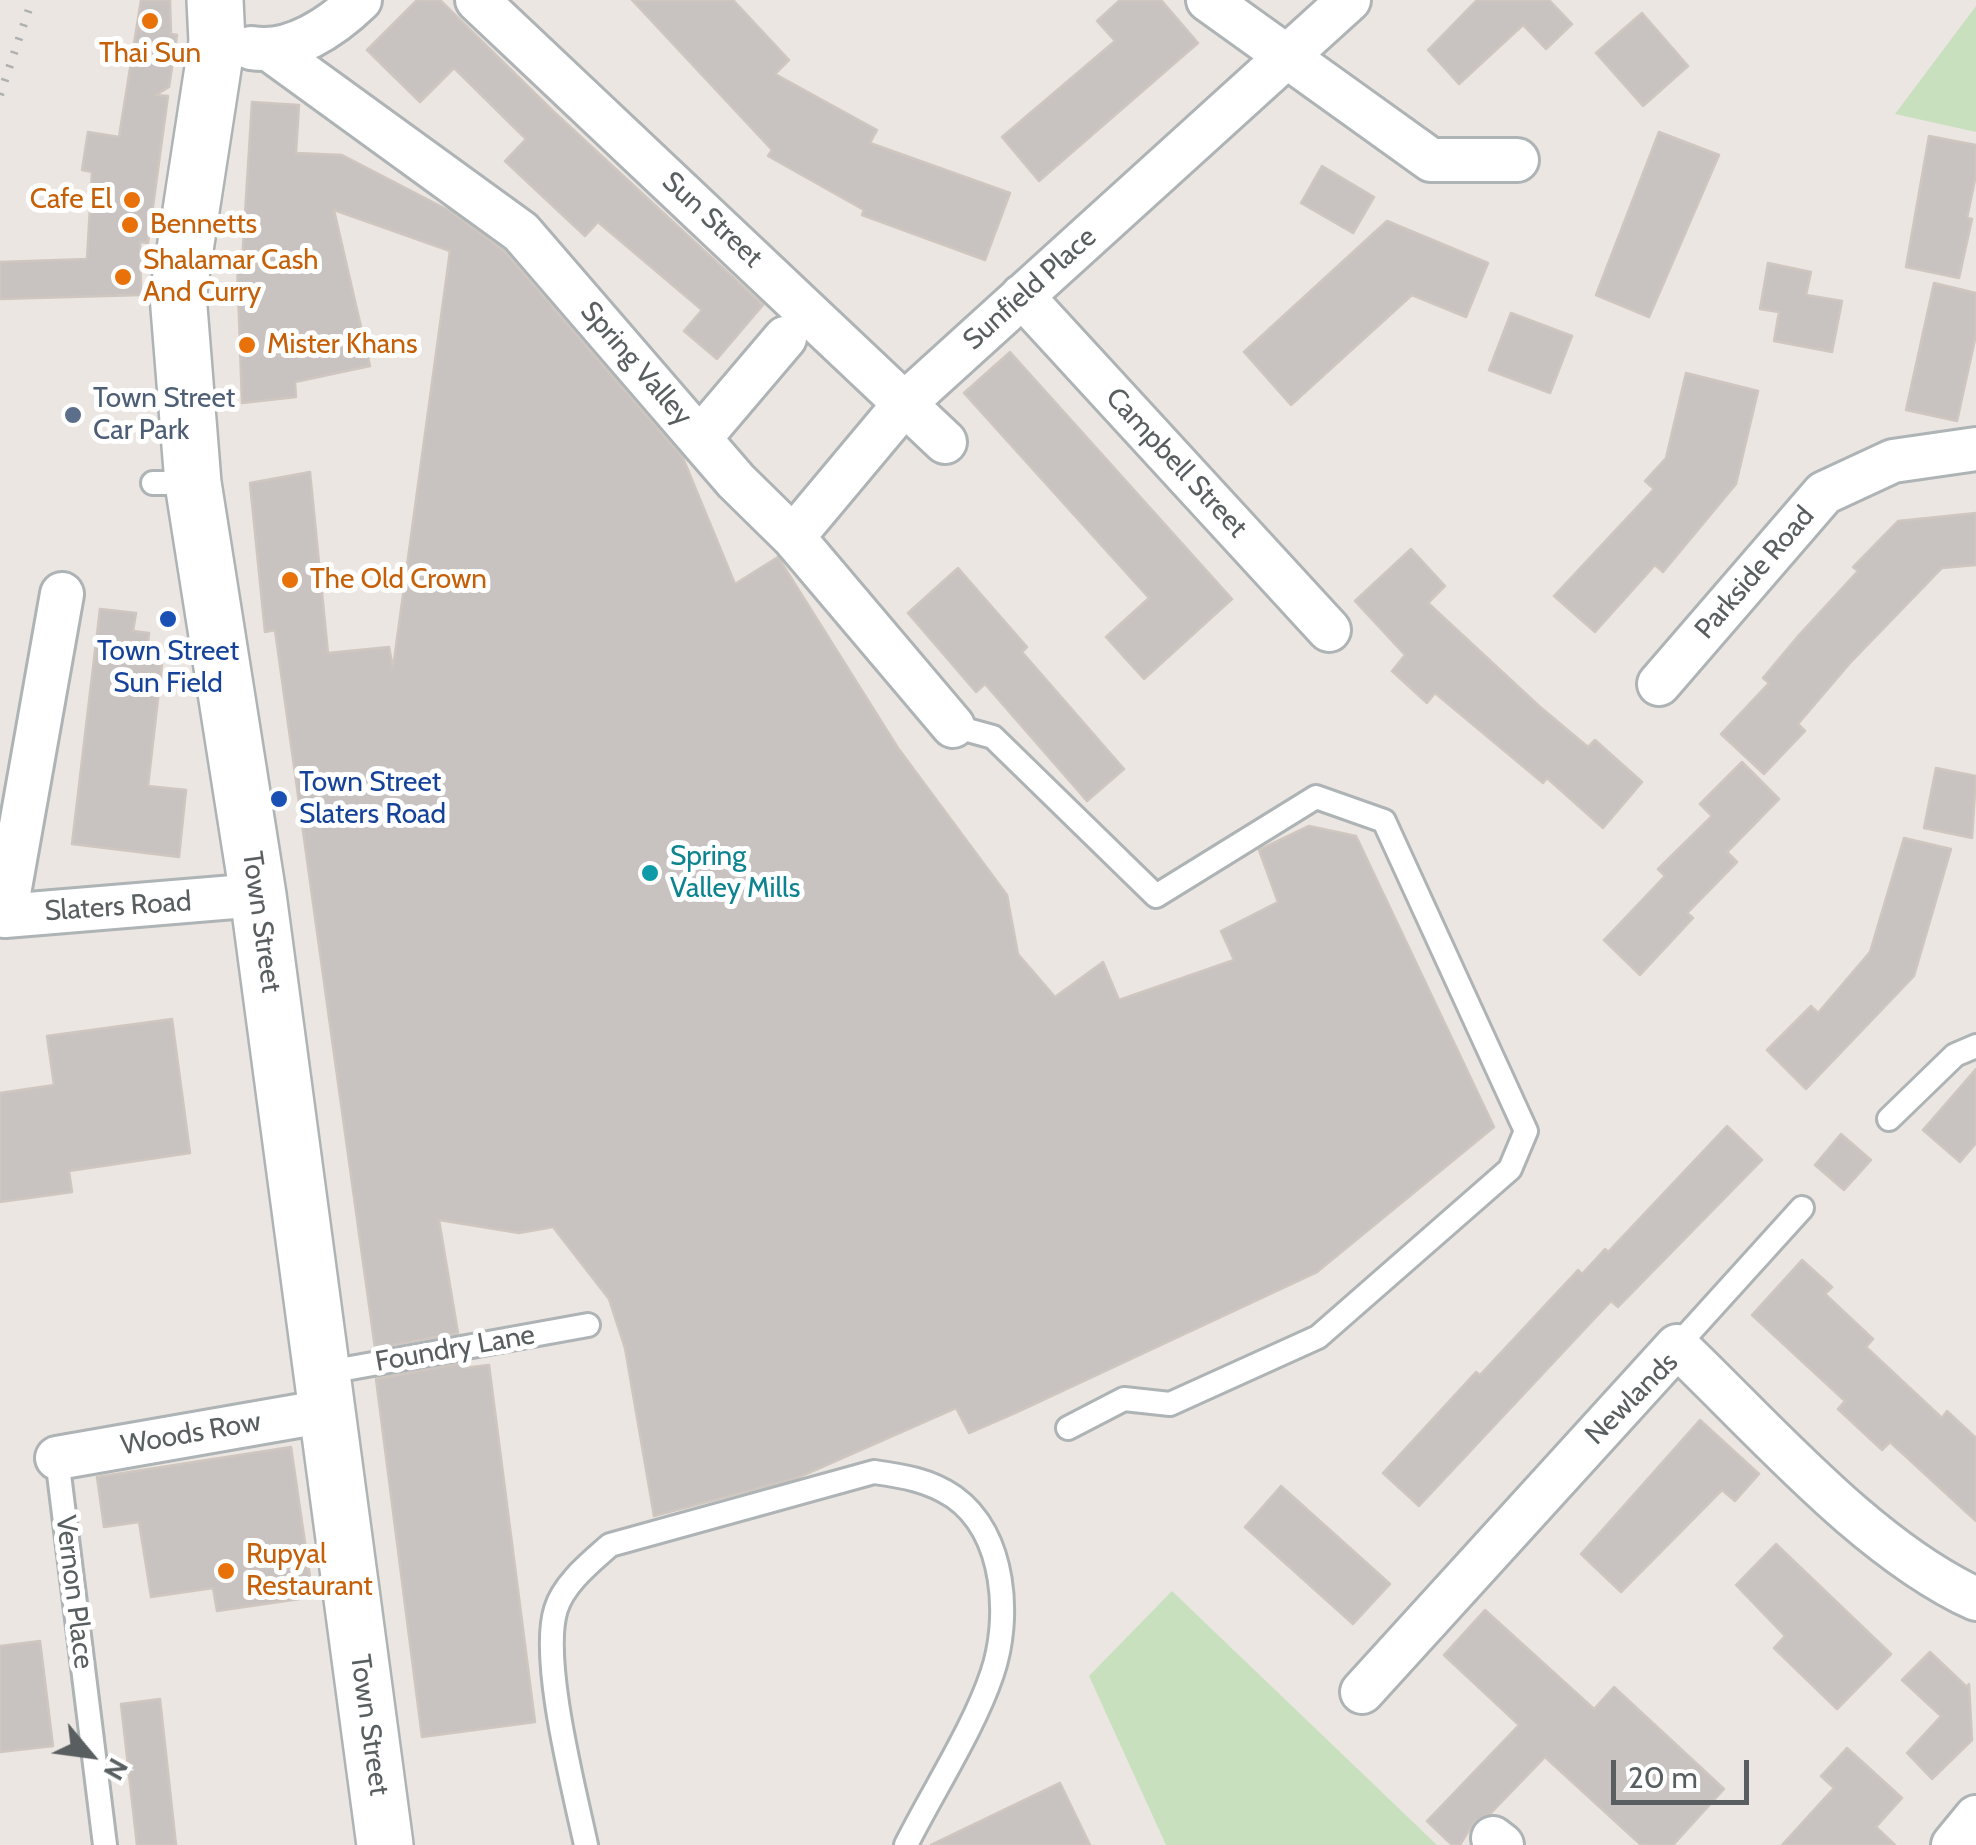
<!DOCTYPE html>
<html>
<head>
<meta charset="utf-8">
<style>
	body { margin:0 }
	#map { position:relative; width:1976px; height:1845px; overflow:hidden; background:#ebe6e1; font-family:Cabin,sans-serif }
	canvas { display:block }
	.north { position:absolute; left:40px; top:1705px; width:100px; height:100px; -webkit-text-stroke:8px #fff; paint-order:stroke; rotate:119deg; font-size:28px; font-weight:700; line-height:40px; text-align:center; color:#595f60 }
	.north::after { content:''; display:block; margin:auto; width:35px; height:45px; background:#595f60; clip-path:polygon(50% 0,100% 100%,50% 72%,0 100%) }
	.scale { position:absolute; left:1611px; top:1760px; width:138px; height:45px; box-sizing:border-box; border:5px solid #595f60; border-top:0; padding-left:12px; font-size:30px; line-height:35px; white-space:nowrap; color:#595f60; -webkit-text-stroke:8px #fff; paint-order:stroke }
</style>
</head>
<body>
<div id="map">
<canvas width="1976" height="1845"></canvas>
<div class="north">N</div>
<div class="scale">20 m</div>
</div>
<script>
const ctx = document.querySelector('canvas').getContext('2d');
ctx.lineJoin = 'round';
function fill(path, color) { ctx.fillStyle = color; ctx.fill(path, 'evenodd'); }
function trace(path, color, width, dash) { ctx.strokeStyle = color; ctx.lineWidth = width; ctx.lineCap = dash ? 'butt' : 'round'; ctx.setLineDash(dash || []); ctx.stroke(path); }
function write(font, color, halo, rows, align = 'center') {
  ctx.font = font + ' Cabin,sans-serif'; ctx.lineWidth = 10; ctx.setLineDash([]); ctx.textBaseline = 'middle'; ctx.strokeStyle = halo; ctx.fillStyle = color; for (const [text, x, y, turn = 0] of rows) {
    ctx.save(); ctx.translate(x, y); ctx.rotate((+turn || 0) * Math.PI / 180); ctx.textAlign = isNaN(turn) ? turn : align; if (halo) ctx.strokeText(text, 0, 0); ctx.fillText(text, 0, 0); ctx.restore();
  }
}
fill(new Path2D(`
	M1976,6v126l-81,-18z
	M1172,1591l265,254h-271l-77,-169z`), '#c9e0bf');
const building = new Path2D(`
	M141,0h29l1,34 6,1 -8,52 -13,8 12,1 -20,147 -8,-1 1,53 -141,4v-37l87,-3 5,-87 -10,-2 6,-38 31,5z
	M417,0h23l113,111 210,194 -46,54 -33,-28 18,-21 -104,-88 -13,14 -80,-75 21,-22 -72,-71 -34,34 -53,-52z
	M632,0h101l56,60 -14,14 102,56 -7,13 140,50 -25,67 -123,-45 2,-5 -96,-54 4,-6z
	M1120,0h41l37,43 -159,138 -37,-44 113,-96 -18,-20z
	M1477,0h72l23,24 -26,25 -23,-24 -64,59 -31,-34z
	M1642,13l46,53 -45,40 -47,-53z
	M252,102l47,3 -3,48 46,2 108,56 54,40 179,207 52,126 43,-27 120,191 109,147 11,59 37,43 48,-35 16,38 115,-40 -13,-29 57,-29 -19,-52 50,-24 47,10 138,291 -177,145 -302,141 -46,20 -13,-25 -159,70 -143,38 -29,-168 -16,-49 -56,-72 -34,6 -80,-13 19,113 -83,15 -100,-718 -10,2 -15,-149 60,-11 18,181 61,-6 4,21 57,-417 -116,-41 36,156 -75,16 1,15 -54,6 -5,-141h5z
	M1659,132l60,23 -70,162 -53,-22z
	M1929,136l47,9v30l-9,43 5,1 -13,59 -53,-11z
	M1322,166l52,31 -21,36 -52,-30z
	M1387,221l101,42 -22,54 -54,-22 -121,110 -47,-53z
	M1768,263l43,9 -5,23 36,6 -10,51 -58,-11 5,-29 -19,-3z
	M1934,283l42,10v42l-19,86 -51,-11z
	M1511,313l61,23 -22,57 -61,-23z
	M1010,352l222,247 -88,80 -38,-42 43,-39 -185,-205z
	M1686,373l72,18 -22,93 -73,88 -8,-7 -60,67 -41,-36 100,-107 -9,-8 21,-23z
	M1976,513v52l-34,3 -92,95 -52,61 7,7 -41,43 -43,-40 48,-51 -6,-5 36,-43 59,-64 -5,-4 45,-46z
	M1411,549l34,37 -17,17 111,103 49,41 7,-7 47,42 -39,46 -56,-50 -4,5 -108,-90 -8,10 -35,-32 13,-16 -50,-54z
	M958,568l69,79 -5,5 102,117 -37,32 -102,-117 -9,8 -68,-79z
	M100,609l36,4 -3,18 16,2 -3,29 16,2 -14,122 38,4 -7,67 -107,-13z
	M1742,762l37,37 -52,53 10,10 -50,51 6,5 -53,57 -36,-35 61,-64 -7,-7 54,-53 -12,-12z
	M1936,768l40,8 -4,62 -48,-10z
	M1904,838l47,11 -37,127 -108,113 -39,-39 44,-44 7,7 52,-61z
	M172,1019l18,134 -121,18 3,21 -72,10v-109l54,-8 -7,-49z
	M1976,1069v74l-16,19 -37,-32z
	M1727,1126l35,34 -144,147 -7,-6 -192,205 -36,-33 93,-101 4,3 98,-105 4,4 23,-25 3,3z
	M1841,1134l30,26 -27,30 -29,-25z
	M1802,1260l30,27 -7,7 48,45 -7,8 76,71 5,-7 29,27v83l-86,-79 -8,8 -44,-41 7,-8 -93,-86z
	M462,1363l1,5 26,-3 46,357 -113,15 -46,-358z
	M1700,1420l59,54 -24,27 -13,-11 -101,102 -40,-38z
	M291,1447l22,150 -96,14 -4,-23 -62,9 -12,-75 -35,5 -7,-50z
	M1281,1486l109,98 -37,40 -108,-97z
	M1776,1544l115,110 -54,55 -63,-61 11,-12 -49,-51z
	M1485,1610l109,99 20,-22 110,102 -51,56h-32l-96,-88 -55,57 -16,8 -14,23h-8l-25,-24 92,-96 -75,-70z
	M40,1641l13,105 -53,6v-106z
	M1930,1652l37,35 2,-3 3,56 -40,39 -25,-26 34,-37 -39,-36z
	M160,1699l16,146h-39l-16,-141z
	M1847,1748l55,50 -26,29 19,18h-113l52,-57 -13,-12z
	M1060,1783l30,62h-159z`);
fill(building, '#c8c3c0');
trace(building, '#cfc6c0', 2.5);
const lane = new Path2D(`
	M153,483h40
	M953,726l40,11 163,159 160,-99 68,24 142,310 -16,38 -192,168 -148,67 -46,-5 -56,29
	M1889,1119l66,-64 21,-9
	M1677,1346l125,-138
	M323,1373l265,-48
	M57,1458l48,387
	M586,1845c-12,-56 -46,-186 -30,-236 8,-26 35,-47 54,-64l264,-73c29,4 55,8 80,25 52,37 57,122 38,177 -18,54 -60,119 -86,171`);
const street = new Path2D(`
	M477,0l468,442
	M1208,0l223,160h86
	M251,48c40,7 81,-21 109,-48
	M273,52l248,180 215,249 57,56 160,189
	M1022,296l307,334
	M700,438l85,-100
	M793,537l113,-135 443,-402
	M62,594l-57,322 253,-21
	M1659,684l165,-191 69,-32 83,-12
	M57,1458l269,-47
	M1362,1692l315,-346c87,83 191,204 299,253
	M1493,1838l9,7
	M1953,1845l23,-28`);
const secondary = new Path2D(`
	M215,0l2,42 -39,253 15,188 65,412 127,950`);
trace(lane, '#aeb3b5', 28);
trace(street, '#aeb3b5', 48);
trace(secondary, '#aeb3b5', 60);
trace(lane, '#fff', 22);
trace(street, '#fff', 42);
trace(secondary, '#fff', 55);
trace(new Path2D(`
	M0,95l32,-95`), '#afb0b0', 8, [2.5, 12]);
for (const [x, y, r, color] of [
	[150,21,10,"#e8710a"],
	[132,200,10,"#e8710a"],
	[130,225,10,"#e8710a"],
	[123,277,10,"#e8710a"],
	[247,345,10,"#e8710a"],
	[73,415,10,"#5c6f8a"],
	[290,580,10,"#e8710a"],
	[168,619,10,"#1a4fb4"],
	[279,799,10,"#1a4fb4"],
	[650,873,10,"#0f9aa8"],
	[226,1571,10,"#e8710a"]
]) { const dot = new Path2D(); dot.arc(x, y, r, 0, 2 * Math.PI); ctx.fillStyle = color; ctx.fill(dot); trace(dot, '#fff', 4); }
write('28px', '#c56008', '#fff', [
	["Thai Sun",150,54,"center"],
	["Cafe El",112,200,"right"],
	["Bennetts",150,225],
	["Shalamar Cash",143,261],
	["And Curry",143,293],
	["Mister Khans",267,345],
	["The Old Crown",310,580],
	["Rupyal",246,1555],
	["Restaurant",246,1587]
], 'left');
write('28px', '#595f60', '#fff', [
	["Sun Street",712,220,43],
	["Sunfield Place",1030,289,-42],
	["Spring Valley",636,364,49],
	["Campbell Street",1176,463,47],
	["Parkside Road",1755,573,-49],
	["Slaters Road",118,907,-4],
	["Town Street",261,922,82],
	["Foundry Lane",455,1349,-10],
	["Newlands",1632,1399,-45],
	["Woods Row",191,1434,-10],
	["Vernon Place",74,1592,83],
	["Town Street",369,1725,82]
]);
write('28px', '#4e5e75', '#fff', [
	["Town Street",93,399],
	["Car Park",93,431]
], 'left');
write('28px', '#164399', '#fff', [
	["Town Street",168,652],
	["Sun Field",168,684],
	["Town Street",299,783,"left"],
	["Slaters Road",299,815,"left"]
]);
write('28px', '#0d838f', '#fff', [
	["Spring",670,857],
	["Valley Mills",670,889]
], 'left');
</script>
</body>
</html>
